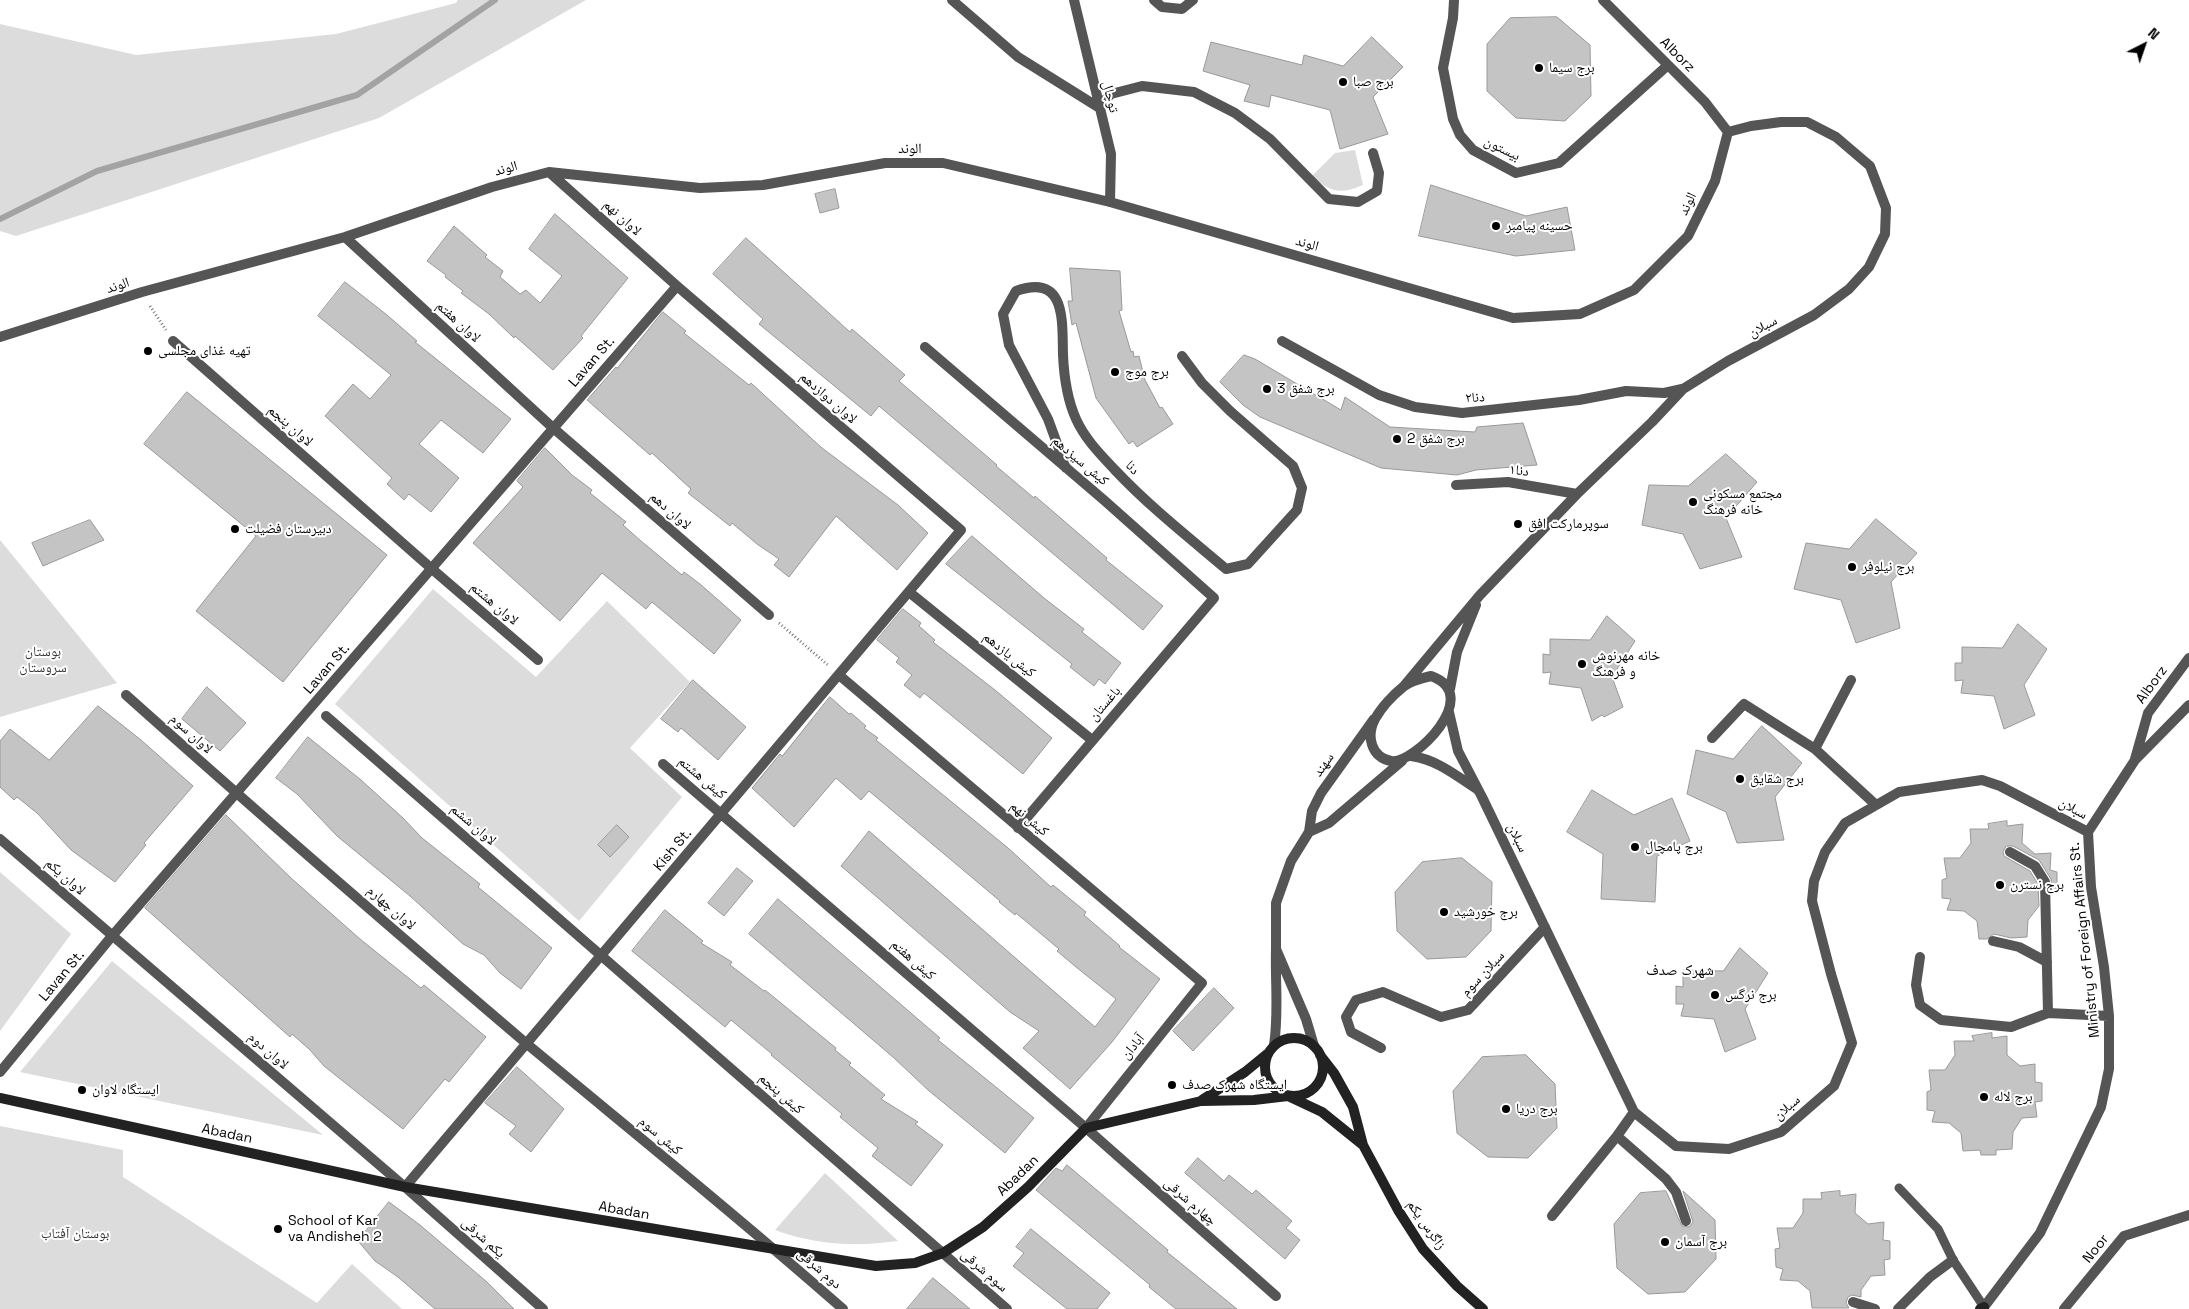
<!DOCTYPE html>
<html>
<head>
<meta charset="utf-8">
<style>
	body { margin:0 }
	#map { position:relative; width:2189px; height:1309px; overflow:hidden; background:#fff; font-family:"Space Grotesk",sans-serif }
	canvas { display:block }
	.north { position:absolute; left:2119px; top:20px; width:50px; height:50px; -webkit-text-stroke:4px #fff; paint-order:stroke; rotate:41deg; font-size:14px; font-weight:700; line-height:20px; text-align:center; color:#000 }
	.north::after { content:''; display:block; margin:auto; width:18px; height:22px; background:#000; clip-path:polygon(50% 0,100% 100%,50% 72%,0 100%) }
</style>
</head>
<body>
<div id="map">
<canvas width="2189" height="1309"></canvas>
<div class="north">N</div>
</div>
<script>
const ctx = document.querySelector('canvas').getContext('2d');
ctx.lineJoin = 'round';
function fill(path, color) { ctx.fillStyle = color; ctx.fill(path, 'evenodd'); }
function trace(path, color, width, dash) { ctx.strokeStyle = color; ctx.lineWidth = width; ctx.lineCap = dash ? 'butt' : 'round'; ctx.setLineDash(dash || []); ctx.stroke(path); }
function write(font, color, halo, rows, align = 'center') {
  ctx.font = font + ' "Space Grotesk","Noto Naskh Arabic",sans-serif'; ctx.lineWidth = 4; ctx.setLineDash([]); ctx.textBaseline = 'middle'; ctx.strokeStyle = halo; ctx.fillStyle = color; for (const [text, x, y, turn = 0] of rows) {
    ctx.save(); ctx.translate(x, y); ctx.rotate((+turn || 0) * Math.PI / 180); ctx.textAlign = isNaN(turn) ? turn : align; if (halo) ctx.strokeText(text, 0, 0); ctx.fillText(text, 0, 0); ctx.restore();
  }
}
fill(new Path2D(`
	M458,0h128l-207,118 -363,118 -16,-5v-207l136,31 200,-21 120,-31z
	M1355,150l8,35c-23,10 -33,7 -51,-9l23,-23z
	M0,540l117,143 -117,34z
	M433,589l103,88 71,-76 83,81 -60,66 52,49 -103,124 -244,-217z
	M0,872l71,62 -71,97z
	M112,961l211,174 -303,-63z
	M0,1126l123,24v27l194,126 35,-39 50,45h-402z
	M825,1173l73,68c-44,6 -82,4 -123,-11z`), '#dcdcdc');
trace(new Path2D(`
	M0,219l97,-48 260,-76 138,-95`), '#a3a3a3', 6);
const building = new Path2D(`
	M1557,17l33,28 1,51 -26,25 -49,-3 -29,-27v-47l23,-26z
	M1372,37l31,30 -30,30 15,37 -48,15 -10,-39 -59,-15 -2,12 -25,-6 6,-16 -47,-14 8,-29 91,23 2,-10 39,11z
	M1431,185l95,31 41,-9 8,43 -59,6 -97,-20z
	M835,189l4,19 -19,5 -5,-19z
	M555,214l73,64 -47,58 2,2 -30,32 -38,-34 -1,2 -25,-24 -28,-21 2,-2 -18,-14 1,-2 -19,-14 27,-35 33,29 -2,2 18,14 -3,6 20,17 6,-4 14,13 22,-27 -33,-27z
	M746,238l104,94 2,-3 53,46 -6,6 98,84 -1,1 38,32 1,-2 72,62 -1,2 57,46 -20,24 -264,-224 -8,10 -112,-92 4,-5 -50,-45z
	M1070,268l50,3 2,39 -3,1 12,41 2,-1 1,6 5,-1 6,24 15,28 2,-1 11,17 -36,23 -4,-6 -4,3 -33,-46 -20,-75 -4,2 -4,-24h4z
	M345,282l42,33 30,26 -2,1 96,77 -28,34 -42,-33 -22,24 40,34 -28,34 -22,-18 -5,6 -17,-16 5,-6 -67,-62 28,-32 17,15 21,-24 -73,-59z
	M663,312l23,19 -2,2 65,52 2,-2 71,65 76,57 30,28 -31,37 -61,-54 -47,61 -15,-12 5,-6 -22,-15 -25,-21 -2,3 -42,-33 3,-4 -39,-36 -2,2 -63,-55 29,-33 1,1z
	M1244,355l11,4 86,51 4,-13 45,30 85,5 2,-5 46,-4 14,42 -61,5 -19,5 -76,-7 -121,-51 -17,-12 -23,-23z
	M187,392l200,163 -104,127 -87,-71 60,-75 -112,-92z
	M545,448l27,27 20,15 -2,3 36,29 -3,3 18,16 41,34 2,-3 16,12 41,36 -27,34 -62,-52 -6,7 -44,-36 -42,48 -87,-78 50,-56 -6,-6z
	M1726,454l31,28 -31,36 16,39 -42,12 -17,-35 -41,-9 7,-40 39,1z
	M1876,519l41,34 -26,29 9,46 -44,15 -15,-43 -47,-11 12,-46 43,6z
	M90,520l14,20 -61,26 -11,-23z
	M972,536l72,62 40,31 -2,3 39,31 -16,21 -6,-5 -5,7 -24,-19 2,-3 -126,-100z
	M903,609l18,14 -2,3 16,14 -2,2 62,48 57,48 -29,36 -99,-81 -4,5 -16,-13 8,-10 -16,-13 3,-4 -22,-18z
	M1607,616l28,25 -23,36 11,30 -19,10 -2,-2 -10,6 -11,-33 -32,-4 2,-12 -8,1v-19l7,1v-16l40,1z
	M2018,624l29,25 -23,36 11,30 -31,14 -10,-33 -33,-3 2,-13 -8,1v-18h7v-16l40,1z
	M693,680l53,47 -28,33 -37,-32 -3,4 -17,-13z
	M207,687l39,36 -26,28 -38,-32z
	M830,697l19,17 2,-1 15,13 -2,2 14,10 -2,2 132,108 43,39 2,-2 33,27 -2,3 36,31 -1,1 41,32 -48,63 -42,47 -47,-41 16,-17 -29,-19 -169,-146 28,-35 226,196 21,-28 -40,-32 -19,-16 2,-2 -43,-36 -1,2 -16,-13 1,-1 -19,-16 -112,-94 -8,9 -25,-22 -42,49 -42,-39 28,-34 2,2z
	M98,706l43,34 52,46 -49,57 2,2 -31,37 -44,-32 -34,-37 -20,-16 -3,3 -14,-13v-46l10,-12 39,31z
	M1762,726l40,37 -27,34 9,43 -47,3 -11,-31 -39,-18 9,-44 37,9z
	M308,737l53,43 42,38 19,20 58,46 -2,3 74,61 -31,41 -21,-16 -16,-18 -21,-11 -53,-48 -73,-60 -40,-42 -21,-16z
	M1592,790l42,25 38,-17 18,43 -33,15 -2,46 -54,-3 2,-45 -36,-22z
	M226,815l65,63 69,61 61,49 3,-3 62,52 -37,45 -4,-3 -42,50 -79,-63 -14,-16 -18,-16 -2,3 -145,-129z
	M2007,821v5l16,-2 -1,19 13,11 16,-1 -1,17 7,2v18h-5l-1,-11 -12,-19 -26,-14h-7l-3,6 1,4 26,15 8,13 1,22 -11,14 -1,17 -16,1 -17,-4 -7,5h-8l-2,-18 -13,-10 -17,-1 4,-11 -9,-1v-18l5,-2 -3,-20h16l11,-15 -1,-14h19l-1,-5z
	M617,825l12,12 -19,20 -12,-12z
	M1462,858l30,24 -1,49 -25,26 -39,2 -30,-28 -2,-39 27,-30z
	M737,868l16,13 -29,35 -16,-13z
	M778,899l162,139 -2,2 96,78 -29,35 -77,-63 -34,-32 -145,-124z
	M665,910l38,31 -2,2 31,19 -2,3 34,26 1,-1 71,58 -1,2 16,13 -2,2 36,30 -4,4 37,23 -3,2 28,21 -32,41 -39,-30 6,-8 -38,-31 2,-3 -71,-59 1,-1 -41,-34 -6,7 -93,-76z
	M1740,948l28,25 -23,36 11,30 -31,13 -11,-33 -33,-3 3,-12h-8v-18l7,1v-17l40,1z
	M1214,988l20,20 -41,43 -20,-20z
	M1992,1033v5l15,-2v19l13,11 15,-2v18l7,1v18l-7,1 2,15 -15,1 -9,14 -1,17 -16,1v5h-15l-1,-5 -17,1 -2,-18 -12,-10 -17,-1 3,-11 -8,-1v-18l4,-2 -2,-20h16l10,-15 -1,-14h20l-2,-5z
	M1526,1055l29,29 2,44 -29,30 -40,-1 -31,-24 -4,-42 29,-34z
	M517,1067l47,42 -33,43 -22,-18 7,-8 -31,-23z
	M1198,1158l26,23 5,-6 23,19 4,-4 36,31 -6,7 14,12 -15,19 -100,-86z
	M1067,1165l101,85 -1,2 70,57h-61l-27,-22 1,-2 -114,-95 20,-22 6,3z
	M1666,1191l16,35 7,1 4,-5 -10,-31 32,29 1,39 -31,33 -37,2 -31,-26 -3,-44 26,-31z
	M1840,1191v5l16,-2 -1,19 13,11 16,-2 -1,18 7,1v18l-6,1 1,15 -14,1 -10,14v7l-9,-2 -4,2 -2,6 3,5h-37l-2,-17 -12,-10 -18,-1 3,-11 -7,-2 -1,-18 5,-1 -3,-20h16l10,-15v-14h19l-1,-6z
	M389,1202l31,23 67,57 27,27h-79l-37,-32 -23,-16 -17,-20z
	M1031,1229l79,64 -13,16h-30l-54,-43 11,-13 -8,-6z
	M933,1278l37,31h-63z`);
fill(building, '#c4c4c4');
trace(building, '#999', 1);
trace(new Path2D(`
	M150,306l16,24
	M779,623l50,43`), '#777', 3, [1, 2.5]);
trace(new Path2D(`
	M1899,1188l39,41 15,31 31,47`), '#555', 9);
trace(new Path2D(`
	M952,0l66,57 80,50 13,-13 31,-8 52,6 41,21 35,26 59,60 29,3 19,-11 2,-18 -6,-20
	M1074,0l37,154 -1,48
	M1154,0l8,7 20,2 11,-9
	M1454,0l-1,18 -10,50 10,51 7,16 13,15 43,23 43,-10 109,-98
	M1603,0l102,102 23,30
	M345,237l207,190 217,188
	M0,337l142,-45 203,-55 147,-50 57,-15 151,16 63,-3 122,-22h58l167,39 403,116 67,-4 54,-24 54,-54 27,-55 13,-49
	M173,341l259,228 106,91
	M1282,341l97,54 36,12 47,6 117,-13 47,-9 38,2 18,-4
	M925,347l180,154 109,97 -196,230
	M1066,468l-18,-49 -39,-74 -6,-31 13,-23c51,-18 46,31 47,64 1,22 4,44 13,64 9,20 24,35 39,51 35,37 72,66 111,99l22,-5 49,-54 5,-22 -9,-22 -63,-55 -28,-28 -20,-27
	M1456,485l52,-3 69,12
	M909,592l183,148
	M839,675l363,308 -116,145
	M1431,676c54,19 -18,89 -40,85 -20,-4 -25,-25 -16,-42 6,-11 18,-24 28,-32 7,-6 19,-9 28,-11z
	M1851,680l-36,69 61,56
	M1404,686l76,-91 97,-101 75,-72 31,-33 45,-28 86,-46 35,-26 20,-22 16,-33 1,-26 -16,-42 -34,-29 -29,-15h-26l-30,4 -23,6
	M1450,689l7,-37 19,-47
	M126,695c132,118 266,234 401,349 106,88 213,174 316,265
	M1449,712l9,39 24,46 152,315 42,34 53,3 52,-17 53,-46 18,-43 -21,-69 -19,-73 2,-20 11,-29 20,-29 54,-31 83,-12 18,6 88,46
	M326,716l681,593
	M1712,738l32,-34 71,45
	M1411,756c25,3 46,20 67,34
	M2135,759l13,-46 41,-55
	M663,764l423,364 190,168
	M1309,832l20,-9 73,-62
	M0,839l405,348 138,122
	M2010,852l25,14 10,16 3,131
	M1993,941l26,6 28,15
	M1276,949v-46l15,-42 18,-29 3,-21 9,-18 53,-74
	M1920,957l-4,28 4,20 21,15 70,7 37,-14 61,3
	M1274,1045c5,-31 1,-64 2,-96l30,70 8,27
	M1381,1048l-30,-16 -5,-15 10,-17 27,-8 58,25 27,-7 77,-83
	M0,1072l112,-136 565,-650
	M1617,1136l49,43 10,13 10,29
	M405,1187l556,-657 -284,-244 -128,-114
	M1552,1216l65,-80 17,-24
	M1853,1302l22,7
	M1984,1307l56,-74 61,-126 8,-38v-53l-5,-49 -13,-80 -3,-55 47,-72 54,-55
	M1898,1309l32,-32 23,-17
	M2064,1309l60,-73 65,-21`), '#555', 10);
trace(new Path2D(`
	M1265 1067a29 29 0 1 1 58 0a29 29 0 1 1-58 0Z
	M1320,1055l14,18 19,34 10,38 35,65 25,39 34,37 26,23
	M0,1098l405,89 471,79 39,-3 28,-10 40,-26 45,-40 58,-59 115,-27 53,-1 34,-4 34,16 41,33
	M1202,1100l43,-28 22,-18
	M1980,1309l4,-2`), '#222', 10);
for (const [x, y, r, color] of [
	[1539,68,5,"#000"],
	[1343,82,5,"#000"],
	[1496,226,5,"#000"],
	[148,351,5,"#000"],
	[1115,372,5,"#000"],
	[1267,389,5,"#000"],
	[1397,439,5,"#000"],
	[1693,502,5,"#000"],
	[1518,524,5,"#000"],
	[235,529,5,"#000"],
	[1852,567,5,"#000"],
	[1582,664,5,"#000"],
	[1740,779,5,"#000"],
	[1635,847,5,"#000"],
	[2000,885,5,"#000"],
	[1444,912,5,"#000"],
	[1715,995,5,"#000"],
	[1172,1085,5,"#000"],
	[82,1090,5,"#000"],
	[1984,1097,5,"#000"],
	[1506,1109,5,"#000"],
	[278,1229,5,"#000"],
	[1665,1242,5,"#000"]
]) { const dot = new Path2D(); dot.arc(x, y, r, 0, 2 * Math.PI); ctx.fillStyle = color; ctx.fill(dot); trace(dot, '#fff', 2); }
write('14px', '#000', '#fff', [
	["Alborz",1677,55,45],
	["توچال",1110,97,76],
	["الوند",910,149],
	["بیستون",1502,149,26],
	["الوند",506,169,-15],
	["الوند",1688,204,-64],
	["لاوان نهم",622,218,42],
	["الوند",1307,244,16],
	["الوند",118,286,-18],
	["لاوان هفتم",458,322,42],
	["سبلان",1763,327,-28],
	["Lavan St.",592,362,-49],
	["لاوان دوازدهم",828,398,41],
	["دنا۲",1475,398,-3],
	["لاوان پنجم",290,426,41],
	["کیش سیزدهم",1080,461,40],
	["دنا",1132,468,47],
	["دنا۱",1519,471,7],
	["لاوان دهم",670,511,41],
	["لاوان هشتم",494,604,40],
	["کیش یازدهم",1009,655,39],
	["Lavan St.",327,669,-49],
	["Alborz",2152,685,-54],
	["باغستان",1105,704,-49],
	["لاوان سوم",191,734,42],
	["سهند",1324,765,-55],
	["کیش هشتم",702,778,40],
	["سبلان",2073,809,28],
	["کیش نهم",1029,819,40],
	["لاوان ششم",473,825,41],
	["سبلان",1517,838,64],
	["Kish St.",673,850,-50],
	["لاوان یکم",65,877,41],
	["لاوان چهارم",391,908,41],
	["Ministry of Foreign Affairs St.",2085,940,-96],
	["کیش هفتم",913,960,41],
	["سبلان سوم",1483,974,-47],
	["Lavan St.",62,976,-50],
	["آبادان",1133,1047,-51],
	["لاوان دوم",268,1051,41],
	["کیش پنجم",781,1094,41],
	["سبلان",1787,1108,-41],
	["Abadan",227,1134,12],
	["کیش سوم",660,1136,40],
	["Abadan",1018,1176,-44],
	["چهارم شرقی",1190,1202,41],
	["Abadan",624,1211,10],
	["زاگرس یکم",1426,1225,55],
	["یکم شرقی",483,1238,42],
	["Noor",2096,1249,-51],
	["دوم شرقی",819,1269,41],
	["سوم شرقی",984,1271,41]
]);
write('14px', '#000', '#fff', [
	["برج سیما",1549,68],
	["برج صبا",1353,82],
	["حسینه پیامبر",1506,226],
	["تهیه غذای مجلسی",158,351],
	["برج موج",1125,372],
	["برج شفق 3",1277,389],
	["برج شفق 2",1407,439],
	["مجتمع مسکونی",1703,494],
	["خانه فرهنگ",1703,510],
	["سوپرمارکت افق",1528,524],
	["دبیرستان فضیلت",245,529],
	["برج نیلوفر",1862,567],
	["خانه مهرنوش",1592,656],
	["و فرهنگ",1592,672],
	["برج شقایق",1750,779],
	["برج پامچال",1645,847],
	["برج نسترن",2010,885],
	["برج خورشید",1454,912],
	["برج نرگس",1725,995],
	["ایستگاه شهرک صدف",1182,1085],
	["ایستگاه لاوان",92,1090],
	["برج لاله",1994,1097],
	["برج دریا",1516,1109],
	["School of Kar",288,1221],
	["va Andisheh 2",288,1237],
	["برج آسمان",1675,1242]
], 'left');
write('14px', '#333', '#fff', [
	["بوستان",43,652],
	["سروستان",43,668],
	["بوستان آفتاب",75,1234]
]);
write('15px', '#000', '#fff', [
	["شهرک صدف",1680,971]
]);
</script>
</body>
</html>
